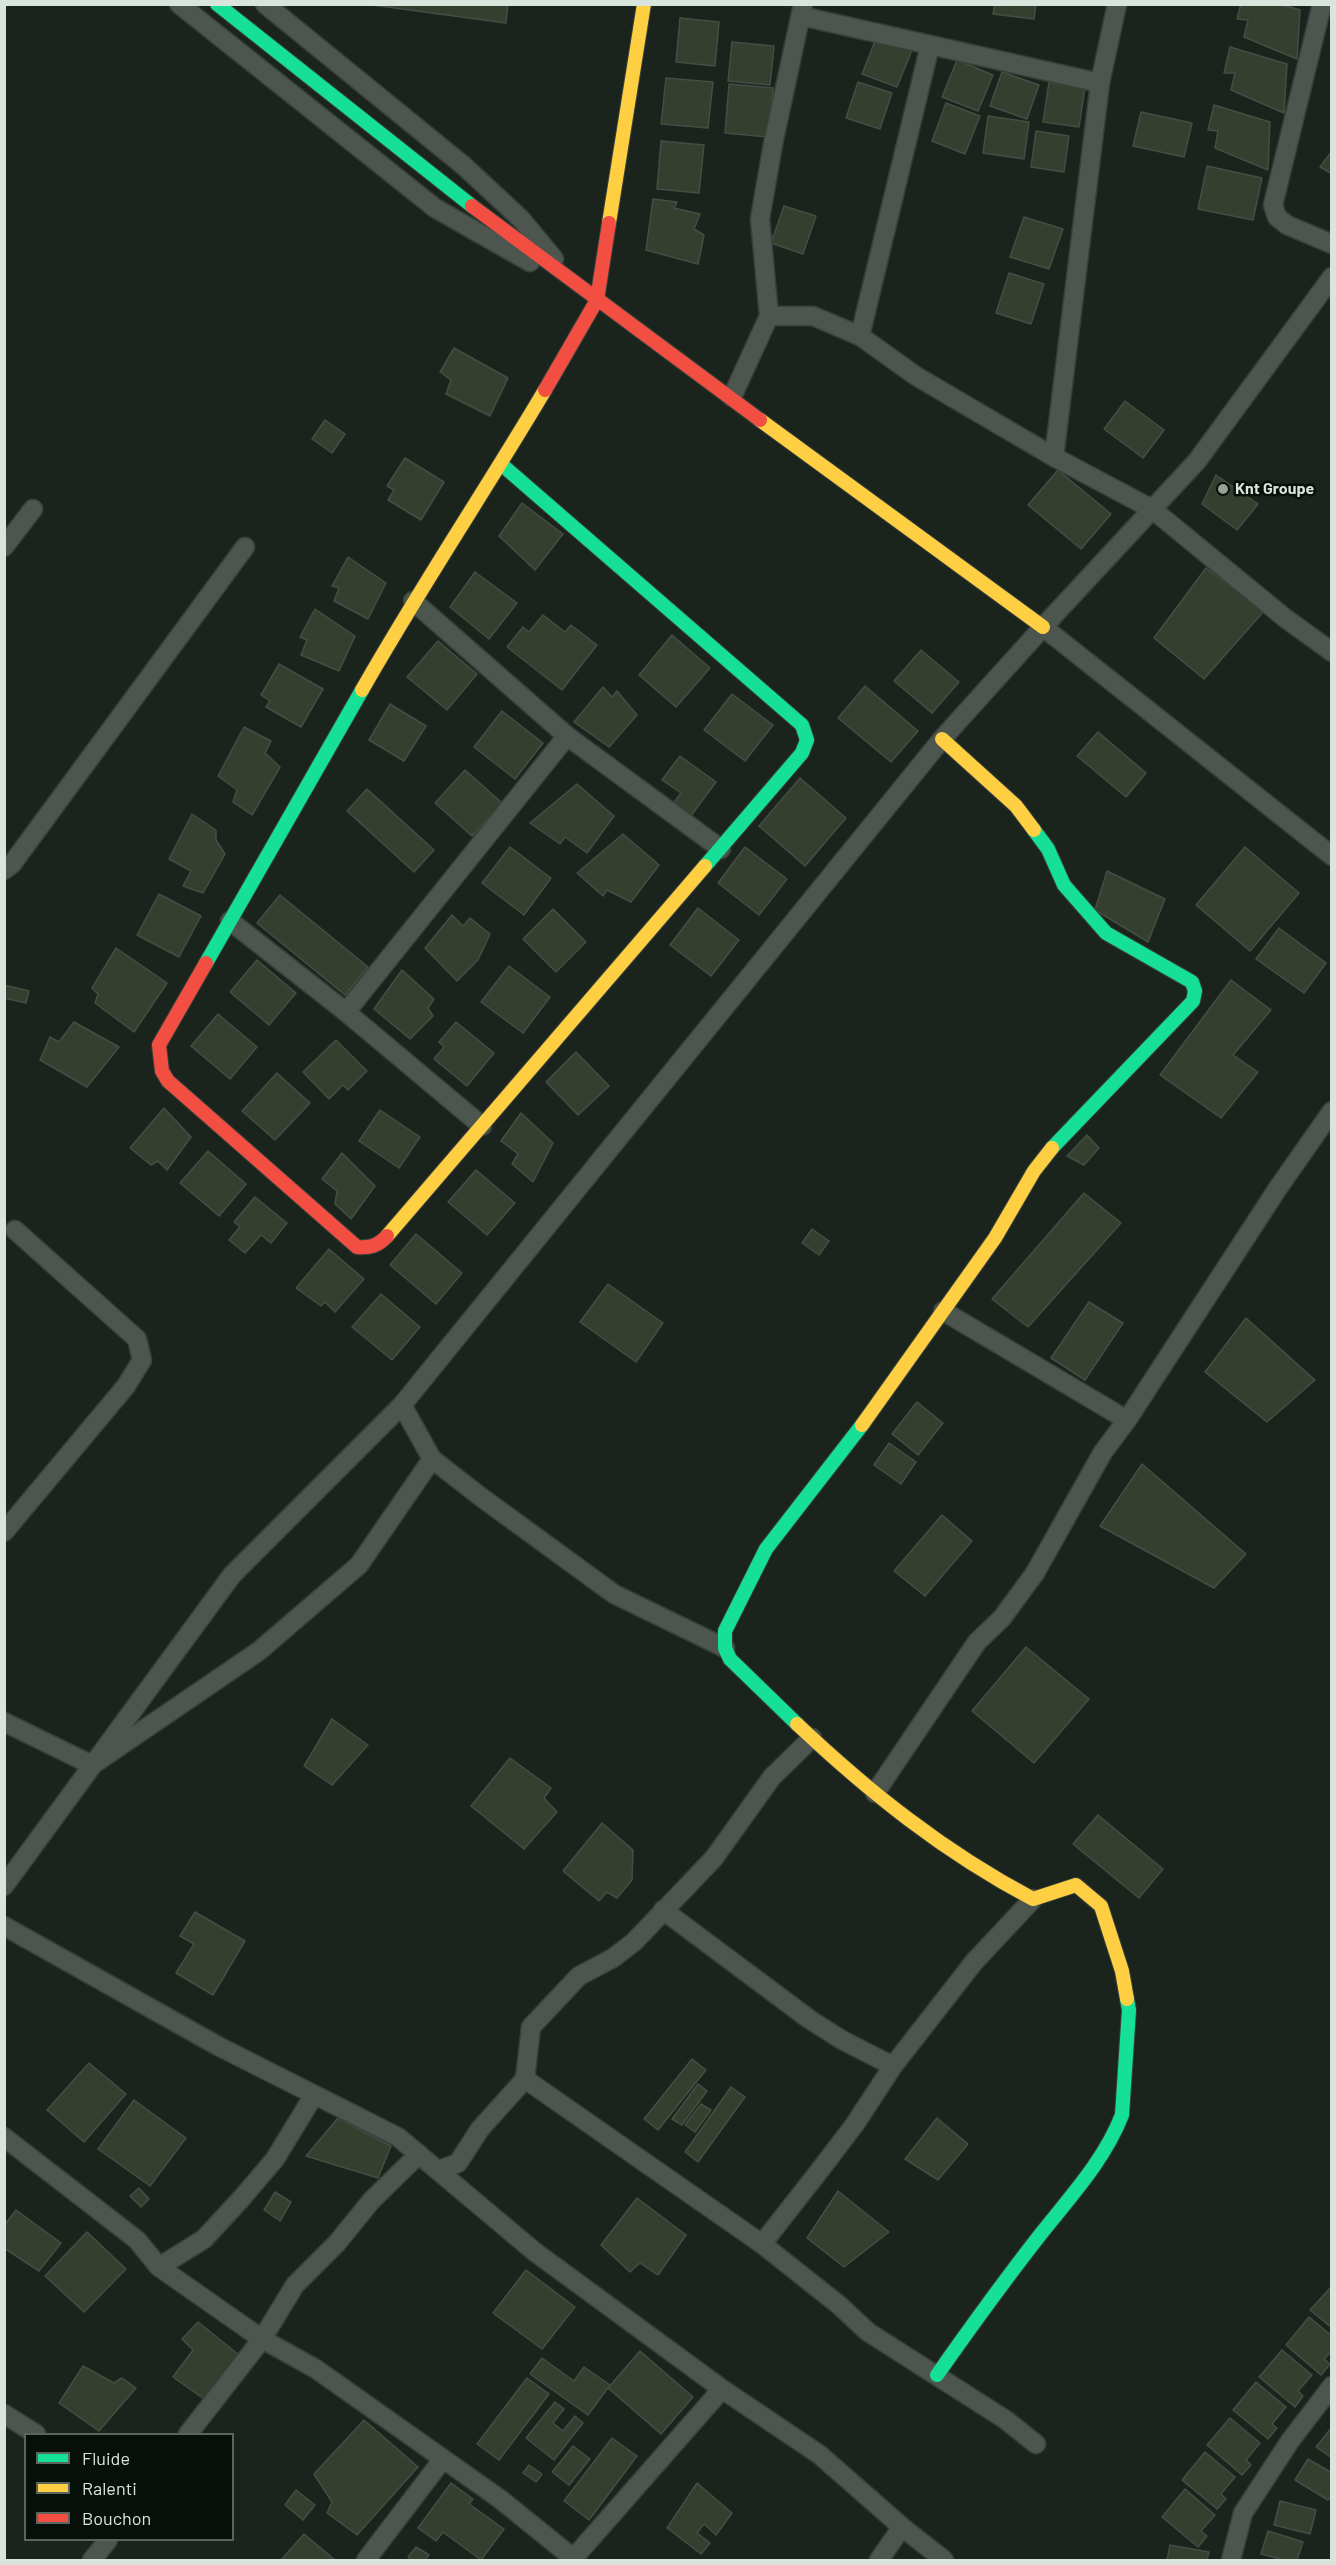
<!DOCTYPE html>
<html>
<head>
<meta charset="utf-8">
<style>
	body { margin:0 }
	#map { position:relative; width:1336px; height:2565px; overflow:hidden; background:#1a241d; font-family:Barlow,sans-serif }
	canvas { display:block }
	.frame { position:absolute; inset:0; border:6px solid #d9e5dc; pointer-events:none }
	.legend { position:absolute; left:24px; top:2433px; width:210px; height:108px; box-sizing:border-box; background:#070f0a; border:2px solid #5b655e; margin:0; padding:8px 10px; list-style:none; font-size:18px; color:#d9e5dc }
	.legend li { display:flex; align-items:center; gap:12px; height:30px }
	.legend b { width:30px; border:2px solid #5b655e }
</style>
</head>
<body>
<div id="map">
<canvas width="1336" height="2565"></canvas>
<div class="frame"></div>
<ul class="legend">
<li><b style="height:8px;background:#16e098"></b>Fluide</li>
<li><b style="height:8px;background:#ffcf43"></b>Ralenti</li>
<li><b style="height:8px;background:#f24e42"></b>Bouchon</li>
</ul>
</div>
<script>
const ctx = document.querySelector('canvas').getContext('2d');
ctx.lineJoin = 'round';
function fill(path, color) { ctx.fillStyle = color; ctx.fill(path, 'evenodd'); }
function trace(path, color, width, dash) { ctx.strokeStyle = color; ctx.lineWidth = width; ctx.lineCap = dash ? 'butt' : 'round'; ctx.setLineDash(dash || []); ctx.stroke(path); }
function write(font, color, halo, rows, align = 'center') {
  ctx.font = font + ' Barlow,sans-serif'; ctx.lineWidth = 5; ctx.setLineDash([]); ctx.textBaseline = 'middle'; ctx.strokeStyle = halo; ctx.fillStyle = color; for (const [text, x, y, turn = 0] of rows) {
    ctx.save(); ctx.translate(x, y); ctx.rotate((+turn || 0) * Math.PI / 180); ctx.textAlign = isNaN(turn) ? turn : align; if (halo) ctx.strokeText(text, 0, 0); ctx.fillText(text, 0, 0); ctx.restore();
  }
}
const building = new Path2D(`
	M365,4h143l-2,19z
	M995,4h41l-2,15 -41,-5z
	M1241,4h39l20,6 -3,49 -53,-22 4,-17 -11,-1z
	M680,18l39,4 -4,44 -39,-4z
	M877,36l35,14 -15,37 -35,-13z
	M732,42l42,4 -4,39 -42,-4z
	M1230,47l57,17 -3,49 -53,-23 4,-17h-11z
	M957,60l36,15 -15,36 -36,-14z
	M1002,72l37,13 -12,34 -37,-13z
	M666,78l47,4 -5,46 -47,-4z
	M858,82l34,11 -12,36 -34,-11z
	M1049,82l36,5 -6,40 -36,-5z
	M729,84l44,4 -5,49 -43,-4z
	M946,103l34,13 -15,38 -33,-13z
	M1214,105l56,17 -2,48 -53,-22 3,-17 -10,-1z
	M1141,112l51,11 -8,34 -51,-11z
	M988,116l41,6 -5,37 -41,-6z
	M1036,131l33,5 -5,36 -33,-5z
	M661,141l43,4 -5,48 -42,-4z
	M1332,151v23l-12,-7z
	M1207,166l55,12 -9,42 -55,-11z
	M653,199l24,3 -3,6 26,6 -6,15 10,6 -6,29 -52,-14z
	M784,206l32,10 -13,38 -32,-11z
	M1024,217l39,12 -14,40 -39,-12z
	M1009,273l35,11 -13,40 -35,-11z
	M454,348l54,30 -18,38 -44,-22 5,-14 -11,-8z
	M1125,401l39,29 -21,28 -39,-29z
	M325,420l20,14 -13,19 -20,-14z
	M405,458l39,24 -23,38 -33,-20 6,-10 -7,-4z
	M1058,470l53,44 -30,35 -53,-44z
	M1216,475l42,29 -21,26 -35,-26z
	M522,503l41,31 -28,36 -36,-34z
	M348,557l38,26 -18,36 -34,-18 5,-13 -7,-2z
	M1206,568l58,43 -60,68 -50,-41z
	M475,572l42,31 -28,36 -39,-32z
	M315,609l40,27 -16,35 -38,-16 6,-15 -7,-3z
	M543,615l22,17 6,-7 26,20 -35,45 -55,-43 16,-20 6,5z
	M672,635l38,33 -34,39 -37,-32z
	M438,641l39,33 -30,36 -40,-33z
	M921,650l38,32 -27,31 -38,-32z
	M279,664l44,25 -22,38 -35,-20 4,-6 -9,-6z
	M865,686l53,45 -27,31 -53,-44z
	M603,687l9,10 5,-6 20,24 -28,32 -35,-25z
	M732,694l41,31 -28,36 -41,-31z
	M390,704l36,22 -22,35 -35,-21z
	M502,711l41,32 -28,36 -41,-32z
	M244,727l27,14 -6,12 15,14 -28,48 -19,-13 4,-12 -19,-14z
	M1098,732l48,41 -20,24 -49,-41z
	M680,756l36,26 -26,35 -17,-13 8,-11 -19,-13z
	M465,770l37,33 -30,33 -37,-33z
	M800,778l46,40 -41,48 -46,-40z
	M577,784l37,32 -27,37 -22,-16 -5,7 -30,-21z
	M367,789l67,61 -20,22 -67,-61z
	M192,814l24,16v10l9,14 -22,39 -20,-7 8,-15 -22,-12z
	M623,834l36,31 -28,37 -24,-12 -4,6 -26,-23z
	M510,847l41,31 -27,37 -42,-32z
	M745,847l42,32 -28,36 -41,-32z
	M1245,847l54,46 -49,58 -54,-46z
	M1107,871l58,28 -17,43 -53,-32z
	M159,894l42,22 -22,41 -42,-22z
	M280,895l88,72 -23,28 -88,-72z
	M698,908l41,32 -28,36 -41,-31z
	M553,909l33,33 -30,30 -33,-33z
	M452,915l11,11 7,-8 20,16 -12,26 -21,21 -32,-33z
	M1279,928l47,35 -22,30 -48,-34z
	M116,948l51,35 -33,49 -39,-29 3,-9 -6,-6z
	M257,960l39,33 -27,32 -39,-33z
	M509,966l41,31 -27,36 -42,-31z
	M402,970l32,29 -6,9 5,8 -23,23 -36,-30z
	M1231,980l40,30 -38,45 25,17 -37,46 -61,-43z
	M4,985l25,6 -3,12 -22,-5z
	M218,1014l39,33 -27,32 -39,-33z
	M74,1022l45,25 -32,40 -47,-27 10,-23 9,5z
	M456,1022l38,31 -27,33 -33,-27 10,-12 -5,-5z
	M336,1040l31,31 -19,19 -5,-5 -14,14 -26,-27z
	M576,1052l33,34 -31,29 -32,-33z
	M277,1073l33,30 -35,37 -33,-29z
	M164,1108l27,29 -24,33 -9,-9 -7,4 -21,-17z
	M380,1110l40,27 -21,31 -40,-27z
	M521,1113l32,30 -20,39 -21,-18 6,-10 -17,-13z
	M1087,1135l12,13 -15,17 -17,-9z
	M208,1151l38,33 -27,32 -39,-33z
	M342,1153l33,33 -24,33 -16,-15 2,-13 -15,-12z
	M476,1170l39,33 -28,32 -39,-33z
	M1084,1193l37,30 -93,104 -36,-28z
	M255,1197l32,26 -16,20 -10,-8 -16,18 -16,-13 11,-13 -6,-5z
	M812,1229l17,12 -10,14 -17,-12z
	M416,1234l46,39 -26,31 -46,-39z
	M329,1249l35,30 -29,33 -10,-10 -4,4 -25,-18z
	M608,1284l55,39 -27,39 -56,-40z
	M381,1294l39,33 -28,33 -40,-33z
	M1089,1302l34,21 -38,57 -34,-22z
	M1246,1318l69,62 -48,42 -62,-50z
	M917,1402l26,21 -25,32 -26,-21z
	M889,1443l27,19 -15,22 -27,-19z
	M1142,1464l104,90 -32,34 -114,-62z
	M942,1515l30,26 -47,55 -31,-25z
	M1026,1647l63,52 -55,64 -62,-52z
	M332,1719l36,26 -36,40 -28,-19z
	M510,1758l41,30 -7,10 13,14 -33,37 -53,-43z
	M1098,1815l65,54 -24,29 -66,-54z
	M602,1823l31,27 -1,30 -15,18 -10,-6 -8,9 -36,-30z
	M195,1912l50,29 -32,54 -37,-22 18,-29 -14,-8z
	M692,2059l14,11 -48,60 -14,-11z
	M89,2063l37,31 -42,48 -37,-32z
	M698,2084l9,7 -25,34 -10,-6z
	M731,2087l14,10 -47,65 -13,-10z
	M134,2100l52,38 -36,48 -52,-37z
	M701,2104l10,6 -16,22 -10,-7z
	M338,2118l53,28 -13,32 -72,-22z
	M937,2118l31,26 -30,36 -33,-21z
	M139,2188l10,11 -8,8 -11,-11z
	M838,2191l51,41 -45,35 -37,-29z
	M275,2192l16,10 -11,19 -16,-11z
	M637,2198l49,37 -28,40 -18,-12 -10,9 -29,-27z
	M16,2210l45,33 -22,28 -35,-23v-22z
	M87,2232l39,37 -42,43 -39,-36z
	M526,2270l49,37 -33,42 -49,-36z
	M1332,2286v42l-22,-18z
	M1309,2317l23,19v15l-8,8 6,5 -9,11 -35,-30z
	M198,2322l41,33 -35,44 -31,-22 20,-27 -11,-11z
	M1282,2350l30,25 -14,16 5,5 -8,11 -36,-30z
	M640,2351l53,46 -32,37 -53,-46z
	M542,2358l32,23 10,-14 26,18 -22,30 -58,-41z
	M83,2366l31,17 8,-5 14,10 -37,43 -40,-28z
	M527,2378l22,16 -50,66 -22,-16z
	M1256,2382l30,25 -14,17 5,4 -9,11 -35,-29z
	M555,2402l9,7 -11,14 10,8 12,-15 8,7 -29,37 -28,-22z
	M1230,2418l30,25 -14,17 5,5 -9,10 -35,-30z
	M364,2420l54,47 -61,68 -30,-22 5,-11 -18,-28z
	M1332,2427v31l-16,-11z
	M612,2438l25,18 -48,64 -25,-19z
	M573,2446l17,13 -21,26 -17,-13z
	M1205,2452l30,25 -14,17 5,5 -9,10 -35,-29z
	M1308,2459l24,14v22l-4,5 -33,-20z
	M529,2465l13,9 -6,8 -13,-9z
	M451,2483l22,16 -4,5 35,25 -23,31 -38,-28 -7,9 -18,-13z
	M697,2483l35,30 -16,22 -12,-11 -7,9 13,10 -9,11 -34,-26z
	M1185,2489l30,26 -14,16 6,5 -9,11 -36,-30z
	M296,2490l19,15 -12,15 -18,-15z
	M1280,2501l36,9 -6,24 -36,-9z
	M1268,2531l35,11 -6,18h-13l-23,-6z
	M304,2534l31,26h-54z
	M1170,2545l39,7 -2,8h-40z
	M416,2547l13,8 -4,5h-13l-4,-3z`);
fill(building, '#353f2f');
trace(building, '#464d45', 1.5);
const street = new Path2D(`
	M179,4l256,204 95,54
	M265,4l199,162 57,53 33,40
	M803,4l-30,140 -13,75 9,97h44l47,20 56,40 138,81 98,52 133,109 47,34
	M1322,4l-49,201 4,12 10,8 45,19
	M801,16l299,67
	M1332,277l-135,184 -154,166 289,229
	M860,336l70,-291
	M732,397l37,-81
	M1054,457l46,-374 17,-79
	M4,547l29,-38
	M413,601l154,135 154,113
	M4,870l8,-6 233,-317
	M230,921l116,91 136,114
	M346,1012l221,-276
	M943,1311l184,109
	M402,1405l30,54 49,38 133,97 111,54
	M4,1532l122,-146 16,-26 -5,-21 -122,-109
	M4,1722l88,43 167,-114 100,-86 73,-106
	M875,1793l102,-151 25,-24 33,-45 68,-121 24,-32 151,-232 54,-77
	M4,1886l228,-311 170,-170 540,-666 101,-112
	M663,1910l146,109 33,21 51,26
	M4,1926l214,120 180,91 137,115 187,137 98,66 82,72 42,33
	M525,2079l6,-52 48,-51 34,-18 21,-16 80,-84 58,-81 40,-39
	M4,2137l133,103 22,27 45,-28 37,-40 34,-40 39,-64
	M439,2170l19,-7 22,-34 45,-50 237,165 77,61 29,27 138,88 30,24
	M762,2244l58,-74 35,-46 38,-58 81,-104 59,-63
	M159,2267l103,72 54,30 184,130 73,59
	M4,2414l32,20
	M188,2434l74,-95 33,-54 42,-42 34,-42 48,-47
	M92,2560l16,-20
	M366,2560l77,-101
	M572,2560l150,-171
	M879,2560l23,-33
	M1231,2560l12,-47 47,-72 42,-55`);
const fast = new Path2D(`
	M217,4l255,202
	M501,464l301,261 5,15 -5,13 -97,113
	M1034,830l14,19 16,36 42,48 86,49 3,9 -2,10 -141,147
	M206,963l156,-273
	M797,1724l-67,-65 -5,-11v-17l41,-82 96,-124
	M937,2375c33,-47 67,-94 103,-140 30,-38 64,-74 82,-120l7,-105 -2,-11`);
const slow = new Path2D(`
	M609,223l35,-219
	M760,420l283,207
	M362,690c58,-102 123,-199 183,-300
	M942,739l74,67 18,24
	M387,1236l318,-370
	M862,1425l133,-187 39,-67 18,-23
	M797,1724c72,68 147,128 236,175l43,-14 25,21 21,65 5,28`);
const jam = new Path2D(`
	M472,206l288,214
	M545,390l52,-90 12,-77
	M206,963l-47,82 3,26 6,10 189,166c13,1 21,-1 30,-11`);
trace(street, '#37403a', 21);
trace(fast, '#37403a', 16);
trace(slow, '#37403a', 16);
trace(jam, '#37403a', 16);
trace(street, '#4d554f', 18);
trace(fast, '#16e098', 14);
trace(slow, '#ffcf43', 14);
trace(jam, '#f24e42', 14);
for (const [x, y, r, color] of [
	[1223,489,6,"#96a199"]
]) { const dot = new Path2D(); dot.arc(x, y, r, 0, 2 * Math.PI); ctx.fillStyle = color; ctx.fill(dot); trace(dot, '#070f0a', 2); }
write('bold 16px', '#d9e5dc', '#070f0a', [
	["Knt Groupe",1235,489]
], 'left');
</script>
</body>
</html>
